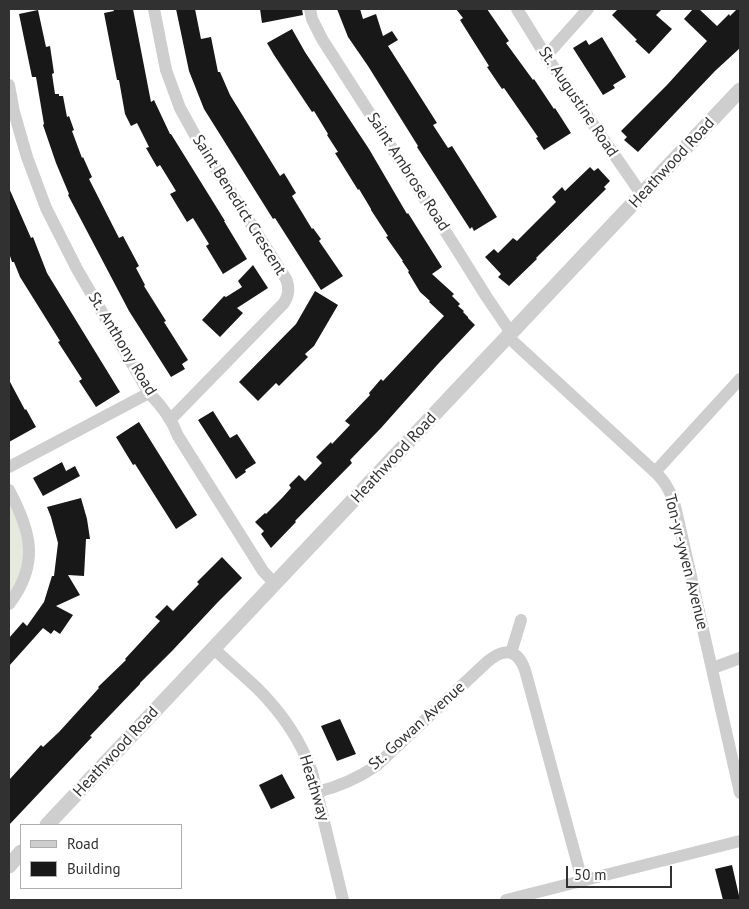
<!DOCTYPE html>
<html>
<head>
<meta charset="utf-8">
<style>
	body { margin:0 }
	#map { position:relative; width:749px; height:909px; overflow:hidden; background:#fff; font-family:"PT Sans",sans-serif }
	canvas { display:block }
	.frame { position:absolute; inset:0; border:10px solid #313131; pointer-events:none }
	.legend { position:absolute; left:20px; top:824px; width:162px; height:65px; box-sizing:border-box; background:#fff; border:1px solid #adadad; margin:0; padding:6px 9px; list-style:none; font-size:15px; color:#313131 }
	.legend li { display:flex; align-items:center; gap:10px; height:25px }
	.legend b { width:25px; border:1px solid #adadad }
	.scale { position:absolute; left:566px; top:866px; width:106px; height:22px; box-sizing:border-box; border:2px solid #313131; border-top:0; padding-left:6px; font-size:15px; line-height:18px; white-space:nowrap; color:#313131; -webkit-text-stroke:4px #fff; paint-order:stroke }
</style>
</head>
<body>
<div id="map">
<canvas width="749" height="909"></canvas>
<div class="frame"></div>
<ul class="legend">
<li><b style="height:6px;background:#cecece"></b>Road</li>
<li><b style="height:14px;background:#181818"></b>Building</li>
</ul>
<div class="scale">50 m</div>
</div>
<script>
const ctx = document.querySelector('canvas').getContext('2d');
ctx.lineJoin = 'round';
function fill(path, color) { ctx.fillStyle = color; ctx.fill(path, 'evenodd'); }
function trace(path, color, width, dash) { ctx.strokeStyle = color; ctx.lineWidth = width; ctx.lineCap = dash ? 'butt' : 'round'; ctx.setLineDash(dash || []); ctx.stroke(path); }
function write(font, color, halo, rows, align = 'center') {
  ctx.font = font + ' "PT Sans",sans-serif'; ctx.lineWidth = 5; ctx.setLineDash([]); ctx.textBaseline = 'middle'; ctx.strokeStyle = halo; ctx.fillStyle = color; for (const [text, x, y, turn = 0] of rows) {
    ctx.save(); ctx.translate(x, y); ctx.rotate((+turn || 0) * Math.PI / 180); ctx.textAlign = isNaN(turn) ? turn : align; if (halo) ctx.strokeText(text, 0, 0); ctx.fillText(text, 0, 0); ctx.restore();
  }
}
fill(new Path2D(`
	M9,498l4,7 12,45 -4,24 -12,24z`), '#e5e9de');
fill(new Path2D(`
	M113,9h20l18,93 3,-2 16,34h1l54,87h-1l23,38 -24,15 -17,-28 3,-2 -16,-26 -6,4 -17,-28 6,-3 -16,-26 -3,2 -11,-19 3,-1 -12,-24 -6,3 -6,-12 -6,-34h-2l-13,-67 10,-2z
	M176,9h19l6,30 10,-2 7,35h2l10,23 50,81 4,-3 12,20 -4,3 20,33 1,-1 8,11 -2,2 24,35 -22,14 -46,-72 -2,1 -69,-110 -15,-38z
	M260,9h42l1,6 -41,8z
	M337,9h23l3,10 13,-5 7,22 9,-5 6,9 -10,6 49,77 -4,2 15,23 4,-2 45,71 -23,14 -2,-4 -2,2 -53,-82 1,-1 -50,-80 -20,-29z
	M456,9h31l22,32 -3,2 27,37 1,-1 20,30 1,-1 16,25 -27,17 -8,-12 2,-1 -34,-49 -2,1 -15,-22 2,-1 -29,-46 3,-2z
	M618,9h44l-6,6 16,14 -23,25 -14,-13 2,-1 -25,-25z
	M693,9h6l18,17 12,-12 1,2 7,-7h3v39l-25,23 -77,81 -14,-12 3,-3 -6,-6 46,-46 40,-44 -23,-22z
	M38,10l8,37 4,-1 4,27 -2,1 3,20h4v2h4l4,21 2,-1 5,14 -2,1 10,27 1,-1 9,20 -3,2 30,59 4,-2 16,30 -3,2 9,17 -1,1 22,35 -2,1 24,38 -6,4 3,5 -14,8 -42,-66 -61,-116 1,-1 -13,-31 -13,-38 1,-1 -8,-47h-4l-13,-63z
	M292,29l13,23 64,97 38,65 1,-1 34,54 -10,7 22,20 -2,2 8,8 -2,2 6,5 -1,1 5,5v1l7,7 -37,39 -57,64 -31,32 2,3 -57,58 1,1 -25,26 -10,-14 3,-3 -9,-9 10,-9 1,1 16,-16 9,-10 -2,-3 10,-10 6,6 17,-18 -6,-6 15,-15 1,2 18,-19 -5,-4 25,-26 -1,-2 12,-14 2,2 61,-65 -15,-14 1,-1 -10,-9 -12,-20 1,-1 -7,-10h1l-17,-24 2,-1 -17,-26v-1l-12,-20 -1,1 -23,-37 3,-1 -11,-17 1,-1 -14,-23 -2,1 -38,-57 -7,-12z
	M602,37l24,40 -13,8 2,3 -12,7 -30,-47 13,-8 3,5z
	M590,167l4,4 4,-3 12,13 -6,6 2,2 -70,69 1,1 -28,27 -11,-9 3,-3 -16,-17 9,-8 4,4 15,-15 4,3 39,-39 -4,-5 10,-10 3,4z
	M9,188l22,50 2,-1 14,36 73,119 -24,15 -17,-26 3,-2 -24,-37 2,-1 -40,-64 -6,-15h-2l-3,-9z
	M253,265l15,23 -31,20 6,5 -23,24 -18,-17 22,-24 2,1 16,-10 -4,-6z
	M315,291l23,14 -24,41 -9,8 3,3 -29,29 -3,-3 -18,18 -19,-19 57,-58z
	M9,380l16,30 1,-1 10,18 -27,15z
	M213,411l17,27 7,-4 19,29 -11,7 1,2 -10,7 -38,-59z
	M139,422l58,93 -21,14 -41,-65 -2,1 -17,-28z
	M62,462l4,9 9,-5 5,10 -37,20 -10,-18z
	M81,498l6,21 3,20h-4l-2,37 -16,-1 12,20 -24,11 17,9 -13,19 -6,-4 -3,4 -8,-6 -34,38v-28l14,-16 4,4 17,-24 8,-26h2l4,-33 -7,-26 -4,-10z
	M222,557l20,21 -24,24 -46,49 -32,32v1l-50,52 2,1 -83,88v-45l32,-35 2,2 16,-15 40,-44 -1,-1 28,-27 -1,-1 35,-38 -5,-4 12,-12 6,6 26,-27 -2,-2z
	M340,719l16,35 -19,7 -16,-35z
	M282,774l13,24 -24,11 -12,-24z
	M732,865l8,35h-17l-8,-31z`), '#181818');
trace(new Path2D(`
	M154,9l12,61 14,38 16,29 90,142c4,9 3,16 -2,24l-114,117
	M310,9l2,10 10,20 134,209 30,48 25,37
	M517,9l29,47 96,139
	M546,56l42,-47
	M9,85l5,27 13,45 19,51 31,61 72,124c12,12 23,27 29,43l85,135 12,13
	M507,336l148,136c12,11 17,23 21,38l64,283
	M9,467l140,-74
	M655,472l85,-93
	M9,490c22,41 31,74 0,114
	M214,649c14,13 29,26 43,39 24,24 44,53 55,84l31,128
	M511,653l10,-33
	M713,668l27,-10
	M317,792c21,-5 41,-14 59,-26l111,-104c17,-14 30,-14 38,8l57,210
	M506,900l234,-59`), '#cecece', 12);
trace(new Path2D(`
	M47,825l693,-735
	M9,866l12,-14`), '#cecece', 15);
write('16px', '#313131', '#fff', [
	["St. Augustine Road",578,102,56],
	["Heathwood Road",672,163,-47],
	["Saint Ambrose Road",408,172,57],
	["Saint Benedict Crescent",239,205,58],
	["St. Anthony Road",122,344,59],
	["Heathwood Road",394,458,-47],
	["Ton-yr-ywen Avenue",686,562,76],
	["St. Gowan Avenue",417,726,-42],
	["Heathwood Road",116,752,-47],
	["Heathway",314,788,73]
]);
</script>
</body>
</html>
